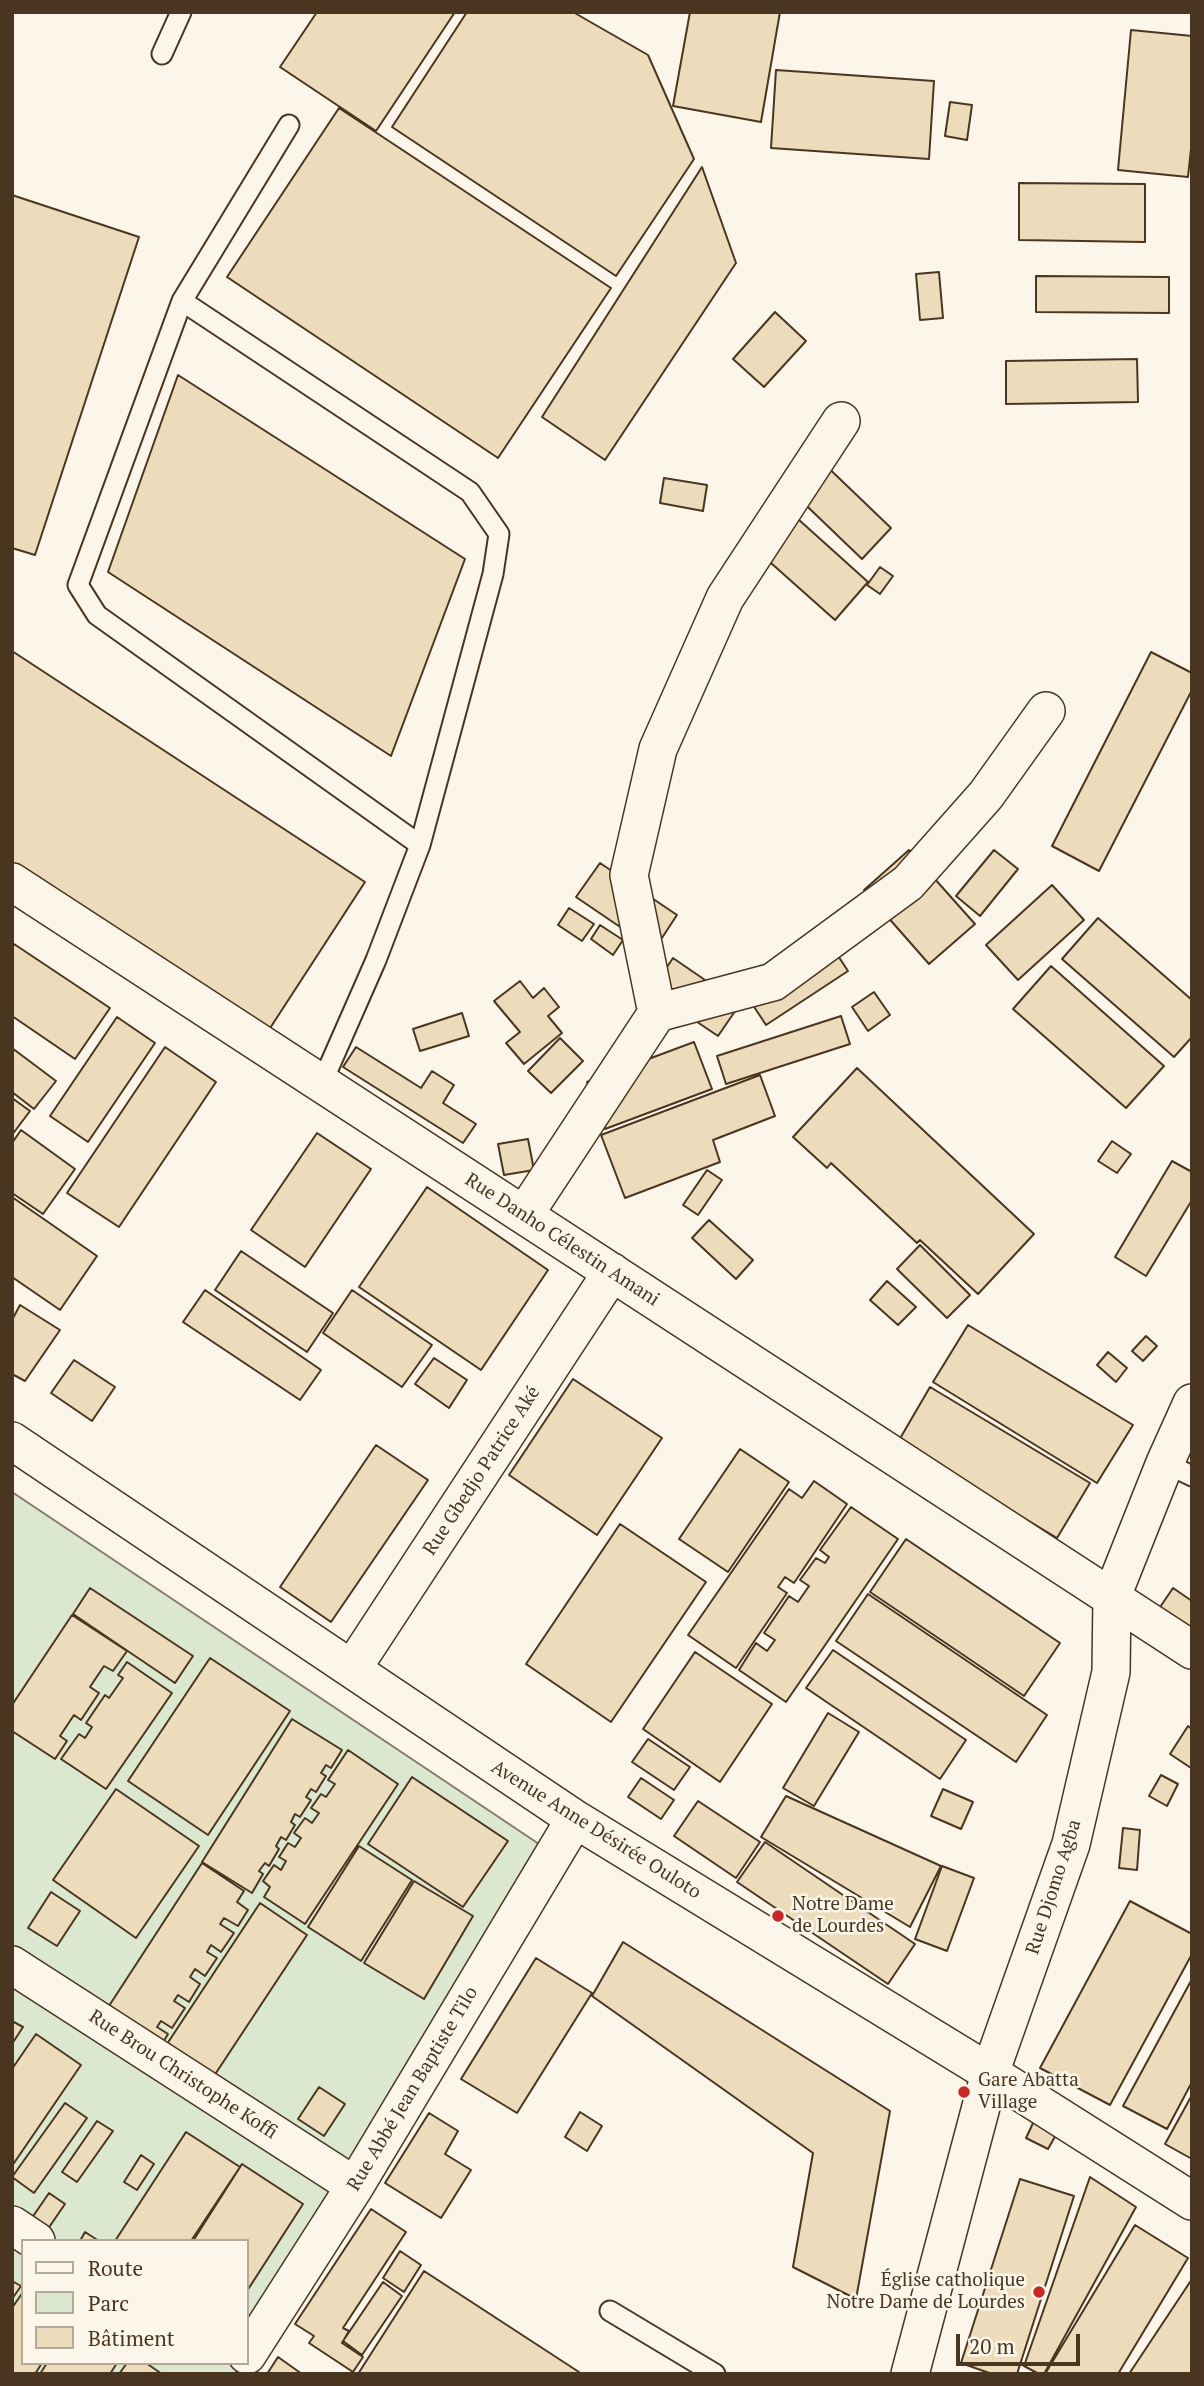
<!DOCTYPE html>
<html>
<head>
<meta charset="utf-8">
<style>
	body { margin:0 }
	#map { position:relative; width:1204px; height:2386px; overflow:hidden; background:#fbf6e9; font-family:"PT Serif",serif }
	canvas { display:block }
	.frame { position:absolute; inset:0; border:14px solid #4a3520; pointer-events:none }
	.legend { position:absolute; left:21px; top:2239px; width:228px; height:126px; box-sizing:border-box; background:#fbf6e9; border:2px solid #b4a999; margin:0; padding:9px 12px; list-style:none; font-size:21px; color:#4a3520 }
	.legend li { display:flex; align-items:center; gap:14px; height:35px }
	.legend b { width:35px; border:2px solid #b4a999 }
	.scale { position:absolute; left:956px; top:2334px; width:124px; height:32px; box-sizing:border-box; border:4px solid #4a3520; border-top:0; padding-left:9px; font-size:21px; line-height:24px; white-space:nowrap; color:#4a3520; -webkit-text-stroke:5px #fbf6e9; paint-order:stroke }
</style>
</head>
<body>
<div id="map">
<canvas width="1204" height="2386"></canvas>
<div class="frame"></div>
<ul class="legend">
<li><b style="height:9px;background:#fbf6e9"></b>Route</li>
<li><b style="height:19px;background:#dce7d0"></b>Parc</li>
<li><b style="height:19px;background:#ecdcbc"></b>Bâtiment</li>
</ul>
<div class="scale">20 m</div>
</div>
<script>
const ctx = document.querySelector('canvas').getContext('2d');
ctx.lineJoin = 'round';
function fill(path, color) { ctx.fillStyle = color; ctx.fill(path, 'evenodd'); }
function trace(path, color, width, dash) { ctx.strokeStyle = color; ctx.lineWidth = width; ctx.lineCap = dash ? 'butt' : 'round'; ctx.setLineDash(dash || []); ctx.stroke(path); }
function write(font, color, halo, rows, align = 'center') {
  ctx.font = font + ' "PT Serif",serif'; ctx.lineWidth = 5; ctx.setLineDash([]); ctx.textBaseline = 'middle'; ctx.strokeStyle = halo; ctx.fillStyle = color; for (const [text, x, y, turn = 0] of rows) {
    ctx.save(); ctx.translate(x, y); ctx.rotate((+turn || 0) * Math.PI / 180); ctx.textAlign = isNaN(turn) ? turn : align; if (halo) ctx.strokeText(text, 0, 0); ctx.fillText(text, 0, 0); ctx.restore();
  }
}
const green = new Path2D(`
	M12,1492l539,360 -304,503v-114h-224v122h218l-6,11h-223z`);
fill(green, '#dce7d0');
trace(green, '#887966', 2);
const building = new Path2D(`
	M317,12h138l-79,119 -96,-64z
	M467,12h106l75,43 46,104 -78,117 -224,-149z
	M690,12h90l-19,110 -88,-16z
	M1131,30l61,6v103l-4,38 -70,-7z
	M776,70l158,11 -5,78 -158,-11z
	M950,102l22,3 -5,35 -22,-4z
	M339,108l272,180 -113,170 -271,-181z
	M702,167l34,96 -131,197 -63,-43z
	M1019,183l126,1v58l-126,-2z
	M12,195l127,42 -104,318 -23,-7z
	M939,272l4,46 -23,2 -4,-46z
	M1036,276l133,1v36l-133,-1z
	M775,312l31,29 -42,46 -31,-28z
	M1137,359l1,43 -132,2v-43z
	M178,375l287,184 -74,197 -283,-184z
	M817,457l74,71 -29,31 -75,-72z
	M664,478l43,7 -4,26 -43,-8z
	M778,501l90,81 -33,38 -91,-81z
	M880,567l13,9 -13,18 -13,-9z
	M12,651l353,231 -102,157 -251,-165z
	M1151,652l41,21v17l-93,181 -47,-25z
	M909,850l66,74 -46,40 -65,-74z
	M994,850l24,19 -38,47 -24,-20z
	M600,863l77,52 -23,35 -78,-53z
	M1052,885l32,35 -66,60 -32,-35z
	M569,908l25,16 -12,17 -24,-16z
	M1098,918l94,82v37l-18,20 -112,-98z
	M600,925l23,15 -10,15 -22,-16z
	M827,939l21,32 -82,54 -21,-32z
	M14,944l96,64 -35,51 -63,-43v-69z
	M673,958l67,46 -22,32 -67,-45z
	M1051,966l113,100 -38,42 -113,-99z
	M520,981l13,17 11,-10 15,19 -11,9 14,17 -38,31 -18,-21 14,-11 -26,-31z
	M874,992l16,23 -22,16 -16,-24z
	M462,1013l7,23 -49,15 -7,-22z
	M841,1016l9,28 -124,40 -9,-28z
	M117,1017l38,26 -67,99 -38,-26z
	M560,1038l23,23 -32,32 -23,-22z
	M694,1042l18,47 -107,40 -18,-47z
	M165,1047l51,35 -97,145 -52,-34z
	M356,1047l65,41 11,-17 22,14 -11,18 33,21 -13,19 -120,-76z
	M12,1048l44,33 -22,28 -22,-17z
	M857,1068l177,166 -56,60 -58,-54 -3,3 -86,-80 -4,5 -34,-31z
	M760,1075l15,41 -62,24 7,22 -95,36 -24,-63z
	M12,1098l18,13 -18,24z
	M21,1130l54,39 -32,45 -31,-21v-50z
	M317,1133l54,36 -66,98 -54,-37z
	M528,1139l6,31 -30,5 -6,-31z
	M1112,1141l19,13 -14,19 -19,-12z
	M1172,1161l20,11v28l-46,76 -31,-19z
	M707,1170l15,10 -24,35 -15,-10z
	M427,1187l121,83 -67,100 -122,-83z
	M12,1197l85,59 -37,54 -48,-33z
	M709,1220l44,40 -17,19 -44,-41z
	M920,1245l50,50 -23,23 -50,-49z
	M241,1251l92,62 -26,39 -92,-62z
	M887,1281l29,26 -18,18 -28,-25z
	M205,1290l116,80 -21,30 -117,-78z
	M352,1290l80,55 -30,42 -79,-54z
	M20,1305l40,25 -35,51 -13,-7v-54z
	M968,1325l165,100 -36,58 -164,-101z
	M1146,1336l11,10 -14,15 -11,-10z
	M1108,1352l19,16 -11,14 -19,-17z
	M434,1358l33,22 -18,28 -34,-24z
	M74,1360l41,27 -23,34 -41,-28z
	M573,1379l89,59 -65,97 -88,-60z
	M930,1387l160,96 -33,55 -159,-96z
	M376,1445l52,35 -97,142 -51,-35z
	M740,1449l49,33 -61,90 -49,-33z
	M814,1481l33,23 -53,79 -9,-6 -7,10 9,6 -51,75 -48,-33 101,-146 13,9z
	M851,1507l47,32 -112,163 -47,-32 17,-27 11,8 8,-11 -11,-7 25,-37 9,6 11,-16 -9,-6 16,-22 9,5 4,-6 -9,-7z
	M620,1524l86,58 -95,140 -85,-58z
	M906,1539l154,104 -36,53 -154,-104z
	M90,1588l103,68 -18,27 -102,-69z
	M1173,1588l19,13v37l-40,-19z
	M868,1594l179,121 -31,47 -180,-121z
	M72,1615l55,36 -14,20 -9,-5 -14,21 9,6 -18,27 -7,-5 -14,21 7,5 -12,18 -43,-28v-26z
	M833,1650l133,90 -26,39 -134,-91z
	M695,1652l77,52 -52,78 -77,-53z
	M210,1658l80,53 -82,124 -80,-54z
	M127,1662l45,31 -66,96 -45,-30 18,-25 6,4 7,-11 -6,-4 19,-28 4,3 14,-20 -5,-3z
	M828,1713l31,19 -45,74 -31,-18z
	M292,1719l50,31 -11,18 -5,-3 -5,8 5,3 -10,16 -5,-3 -5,8 5,3 -11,17 -5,-3 -4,8 4,3 -9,15 -5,-3 -5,9 3,3 -10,17 -4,-3 -6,8 4,3 -11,19 -50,-31z
	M1188,1726l4,3 -1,39 -21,-14z
	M648,1739l42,28 -16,23 -42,-28z
	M348,1750l50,34 -93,140 -41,-27 6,-10 -7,-6 11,-16 7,5 5,-9 -7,-4 9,-14 7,4 6,-9 -7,-5 11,-15 7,5 7,-10 -8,-5 10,-14 5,3 9,-13 -7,-4z
	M1161,1775l17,9 -11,22 -18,-10z
	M412,1777l96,64 -45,66 -95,-63z
	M641,1778l33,22 -13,19 -33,-22z
	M116,1789l83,57 -63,92 -83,-58z
	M943,1789l30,13 -12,27 -30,-13z
	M786,1796l155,70 -31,61 -149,-90z
	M698,1801l62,41 -24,36 -62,-42z
	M1123,1828l17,2 -3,40 -18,-2z
	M765,1842l150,102 -27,40 -151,-102z
	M359,1846l53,34 -51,81 -53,-34z
	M202,1863l42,28 -7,11 11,8 -10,16 -14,-8 -4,6 14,9 -13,19 -10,-7 -4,7 10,6 -12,18 -10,-7 -5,8 10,7 -11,18 -11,-7 -4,6 11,7 -13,20 -11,-7 -4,6 11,7 -6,10 -55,-35z
	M942,1866l32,12 -27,73 -32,-12z
	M414,1881l59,35 -49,83 -60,-36z
	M51,1892l29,19 -23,35 -29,-18z
	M1130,1901l62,33v20l-82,151 -70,-37z
	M260,1903l47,32 -95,144 -47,-32z
	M623,1942l267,169 -34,188 -63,-32 20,-114 -221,-157z
	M536,1958l56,35 -75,120 -56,-34z
	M1192,1979v103l-25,47 -44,-23z
	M12,2021l11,6 -11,17z
	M36,2034l45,31 -69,101v-97z
	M319,2087l26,17 -21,32 -26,-17z
	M1192,2095v64l-27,-15z
	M65,2103l22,15 -53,75 -22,-16z
	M580,2112l22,14 -15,25 -22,-14z
	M429,2113l29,18 -13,23 26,16 -30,48 -56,-35z
	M97,2121l16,10 -36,51 -15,-10z
	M1034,2121l23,12 -9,16 -22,-11z
	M186,2132l54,35 -49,74h-76z
	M141,2155l13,9 -17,26 -13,-8z
	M242,2164l61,40 -56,87v-50h-54z
	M1090,2177l46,30 -92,167h-5l-15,-8z
	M1020,2179l54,17 -57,178h-25l-31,-11z
	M49,2193l16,11 -24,35 -16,-11z
	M371,2209l35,23 -63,96 6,3 -7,12 21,14 -10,15 -44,-29 5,-7 -19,-12z
	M1135,2225l53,33 -70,116h-73z
	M85,2232l14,9h-19z
	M400,2251l21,14 -17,27 -21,-14z
	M424,2271l158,103h-224z
	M1192,2279v95h-63z
	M12,2281l9,5 -9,13z
	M383,2282l19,14 -40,59 -19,-14z
	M23,2292v71h19l-7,11h-23v-66z
	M278,2357l24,17h-35z
	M47,2363h70l-7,11h-70z
	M127,2363h19l16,11h-43z`);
fill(building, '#ecdcbc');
trace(building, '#4a3520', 2);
const service = new Path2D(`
	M162,54l19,-42
	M289,125l-107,176 288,191 29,42 -6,40 -73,271 -44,115 -55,125
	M182,301l-104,284 19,30 323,230
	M1165,1463l27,13
	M610,2311l105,63`);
const minor = new Path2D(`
	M12,882l1180,768
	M657,1013l-28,-138 29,-126 67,-151 116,-177
	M524,1215l133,-202 116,-31 135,-99 78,-88 60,-84
	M12,1441l563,378 415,254 202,128
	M352,1669l260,-397
	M12,1965l343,221
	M12,2225l24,16
	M247,2355l108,-169 220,-367
	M910,2374l80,-301 81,-229 40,-172 1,-76 53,-133 27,-60`);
trace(service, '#4a3520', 23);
trace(minor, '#4a3520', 40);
trace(service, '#fbf6e9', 19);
trace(minor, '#fbf6e9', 37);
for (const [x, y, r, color] of [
	[778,1916,7,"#c62828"],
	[964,2092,7,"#c62828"],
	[1039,2292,7,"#c62828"]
]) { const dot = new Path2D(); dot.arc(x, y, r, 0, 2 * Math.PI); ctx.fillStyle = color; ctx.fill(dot); trace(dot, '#fbf6e9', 2.5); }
write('19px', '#4a3520', '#fbf6e9', [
	["Rue Danho Célestin Amani",562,1240,33],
	["Rue Gbedjo Patrice Aké",482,1471,-57],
	["Avenue Anne Désirée Ouloto",596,1830,32],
	["Rue Djomo Agba",1054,1887,-72],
	["Rue Brou Christophe Koffi",183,2075,33],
	["Rue Abbé Jean Baptiste Tilo",413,2089,-59]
]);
write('19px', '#4a3520', '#fbf6e9', [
	["Notre Dame",792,1905],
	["de Lourdes",792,1927],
	["Gare Abatta",978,2081],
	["Village",978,2103],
	["Église catholique",1025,2281,"right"],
	["Notre Dame de Lourdes",1025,2303,"right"]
], 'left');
</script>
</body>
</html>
